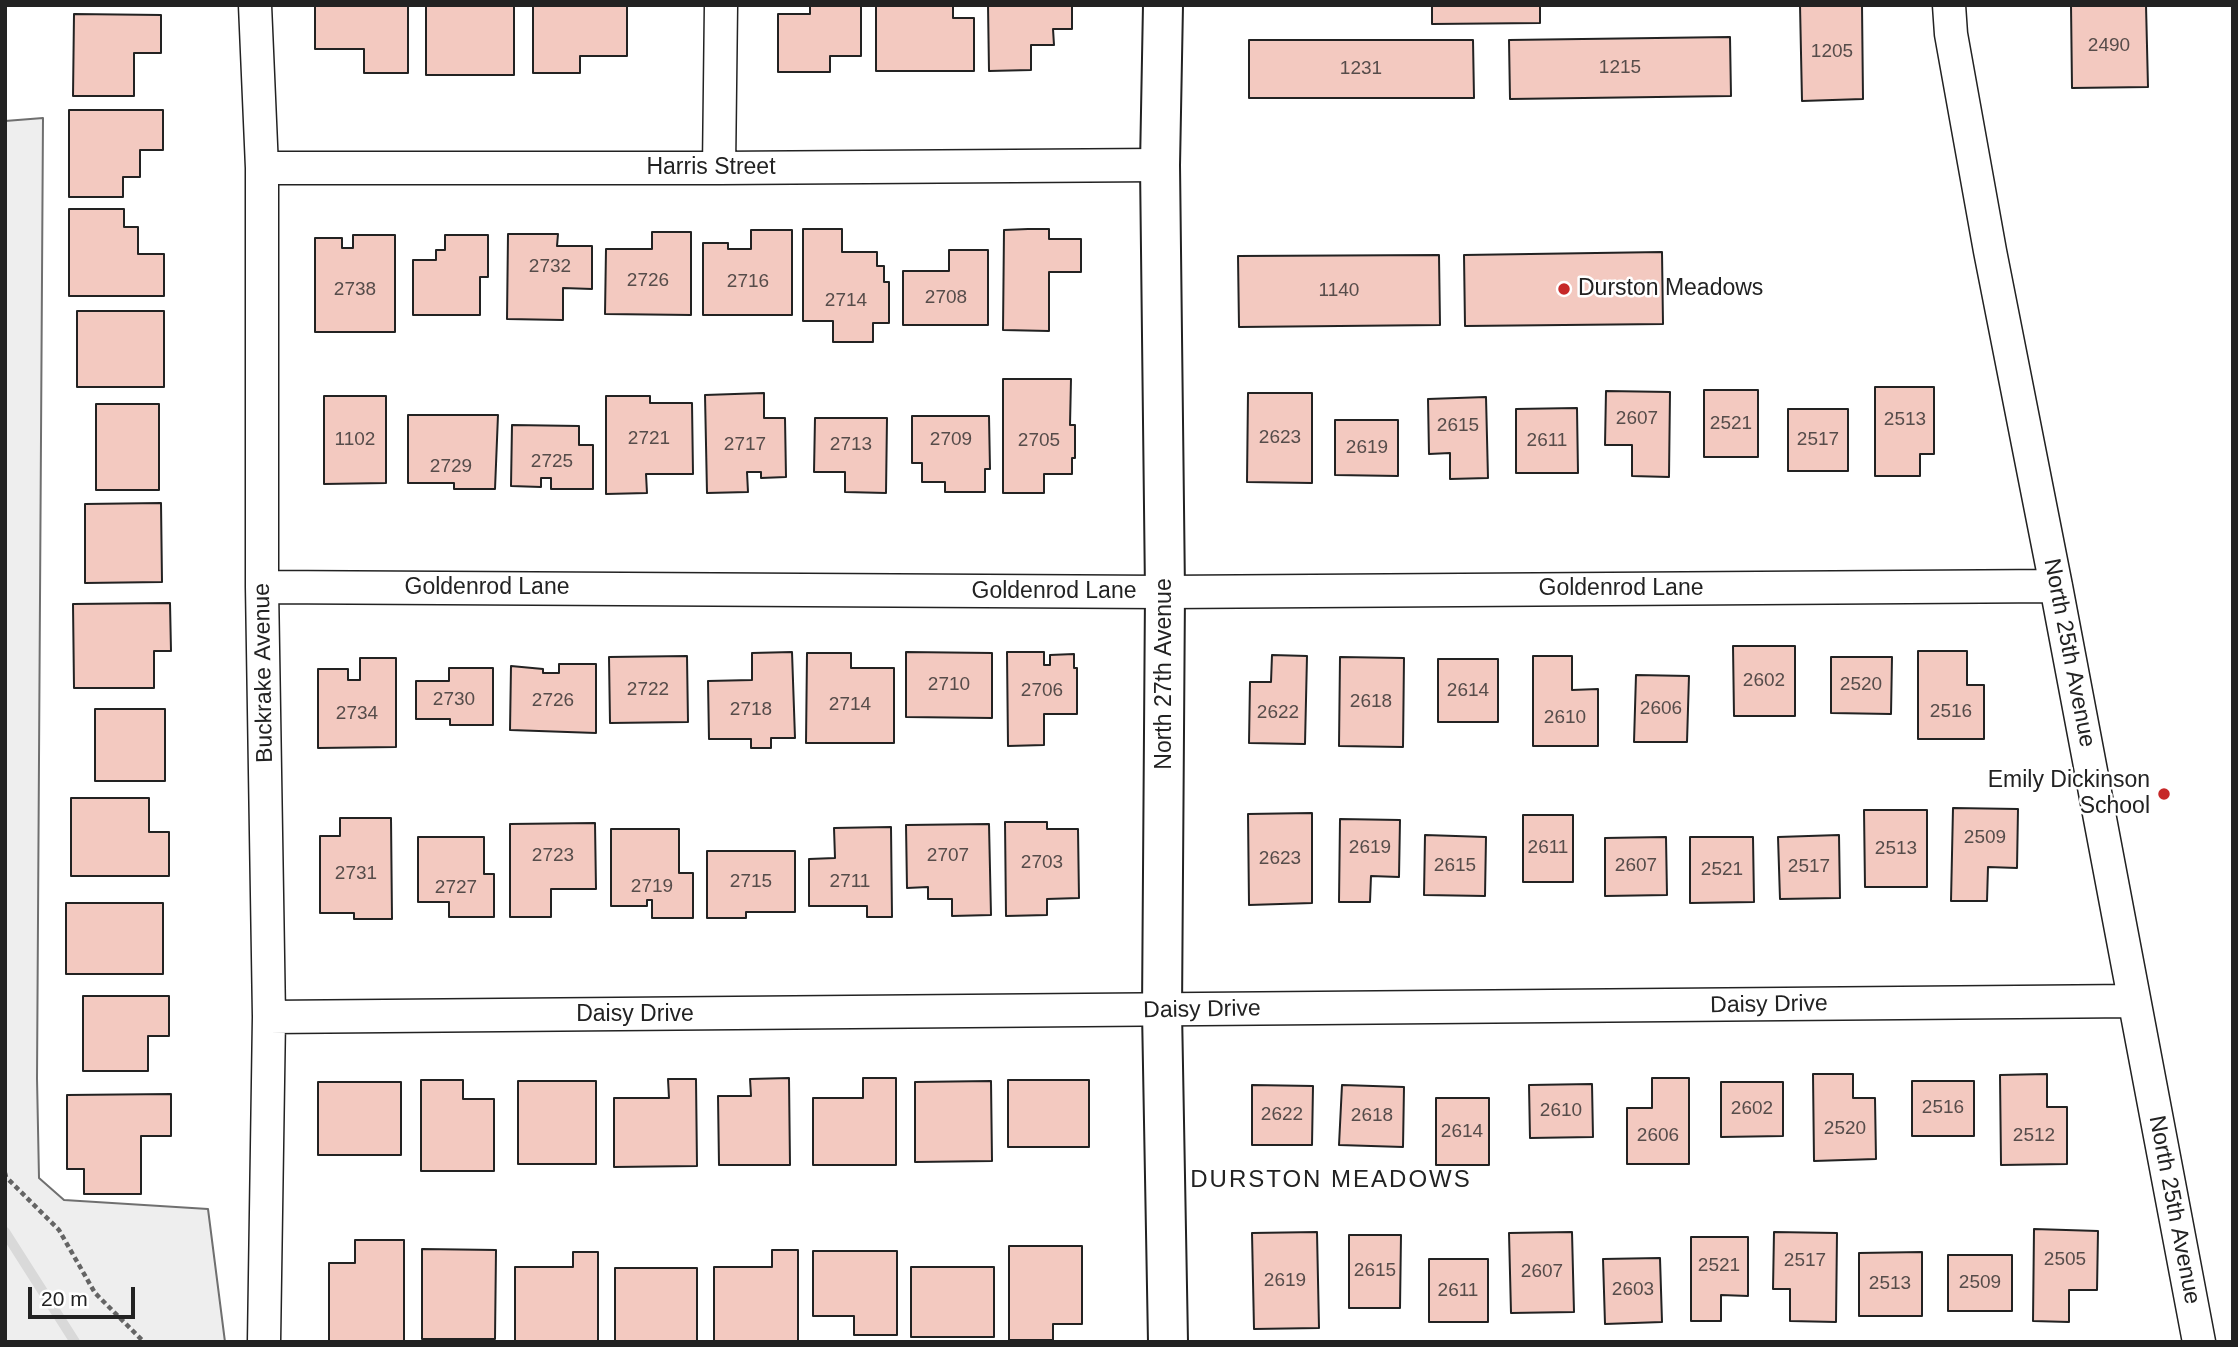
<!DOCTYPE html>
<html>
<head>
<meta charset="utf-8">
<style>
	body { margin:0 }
	#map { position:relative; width:2238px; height:1347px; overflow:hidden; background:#fff; font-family:Helvetica,sans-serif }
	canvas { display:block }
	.frame { position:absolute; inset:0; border:7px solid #222; pointer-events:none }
	.scale { position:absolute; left:28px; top:1287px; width:107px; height:32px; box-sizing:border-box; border:4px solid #222; border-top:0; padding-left:9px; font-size:21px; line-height:24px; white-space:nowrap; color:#222; -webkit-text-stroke:5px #fff; paint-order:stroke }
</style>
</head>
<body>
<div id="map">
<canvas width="2238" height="1347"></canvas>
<div class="frame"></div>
<div class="scale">20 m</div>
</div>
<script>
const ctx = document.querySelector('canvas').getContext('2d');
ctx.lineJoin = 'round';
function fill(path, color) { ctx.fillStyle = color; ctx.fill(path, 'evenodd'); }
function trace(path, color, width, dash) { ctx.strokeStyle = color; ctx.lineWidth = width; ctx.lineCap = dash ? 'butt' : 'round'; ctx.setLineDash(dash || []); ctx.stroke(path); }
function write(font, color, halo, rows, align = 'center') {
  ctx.font = font + ' Helvetica,sans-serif'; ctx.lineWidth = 5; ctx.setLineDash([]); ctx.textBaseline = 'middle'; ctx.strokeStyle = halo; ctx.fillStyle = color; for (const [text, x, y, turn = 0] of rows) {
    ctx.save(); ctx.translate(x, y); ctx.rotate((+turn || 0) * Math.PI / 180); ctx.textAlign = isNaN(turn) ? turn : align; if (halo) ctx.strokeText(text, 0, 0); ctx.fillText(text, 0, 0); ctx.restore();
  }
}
const green = new Path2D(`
	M43,118l-6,960 2,100 25,22 144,9 17,133h-220v-1221z`);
fill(green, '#eee');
trace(green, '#6f6f6f', 2);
trace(new Path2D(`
	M5,1232l70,110`), '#d9d9d9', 10);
const building = new Path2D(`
	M315,5h93v68h-44v-24h-49z
	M426,5h88v70h-88z
	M533,5h94v51h-47v17h-47z
	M810,5h51v51h-31v16h-52v-58h32z
	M876,5h77v13h21v53h-98z
	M988,5h84v24h-19l1,16h-23v25l-42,1z
	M1432,5h108v18l-108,1z
	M1800,5h62l1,94 -61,2z
	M2071,5h75l2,82 -76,1z
	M74,14l87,1v38h-27v43h-61z
	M1730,37l1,59 -221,3 -1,-59z
	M1249,40h224l1,58h-225z
	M69,110h94v40h-23v27h-17v20h-54z
	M69,209h55v18h14v27h26v42h-95z
	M803,229h39v23h35v14h7v16h5v41h-16v19h-40v-21h-30z
	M1028,229h21v10h32v33h-32v59l-46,-1 1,-100z
	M751,230h41v85h-89v-72h25v6h23z
	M652,232h39v83l-86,-1 1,-65h46z
	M508,234h50l-1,12h35v43l-29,-1v32l-56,-1z
	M353,235h42v97h-80v-94h27v10h11z
	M445,235h43v42h-8v38h-67v-55h23v-10h9z
	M949,250h39v75h-85v-54h46z
	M1662,252l1,72 -198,2 -1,-71z
	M1439,255l1,70 -201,2 -1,-71z
	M77,311h87v76h-87z
	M1003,379h68l-1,46h5v33h-3v16h-28v19h-41z
	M1875,387h59v67h-14v22h-45z
	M1704,390h54v67h-54z
	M1606,391l64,1 -1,85 -37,-1v-31h-27z
	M764,393v25h21l1,59 -25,1v-6h-14l1,20 -41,1 -2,-98z
	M1248,393h64v90l-65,-1z
	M324,396h62v87l-62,1z
	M606,396h44v7h42l1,71h-47l1,19 -41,1z
	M1486,397l2,81 -38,1v-26l-21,1 -1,-55z
	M96,404h63v86h-63z
	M1577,408l1,65h-62v-64z
	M1788,409h60v62h-60z
	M408,415h90l-3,74h-41v-6h-46z
	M912,416h77l1,53h-5v23h-40v-10h-23v-19h-10z
	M815,418h72l-1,75 -41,-1v-20h-31z
	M1335,420h63v56l-63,-1z
	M512,425l67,1v19h14v44h-42v-11h-10v9l-30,-1z
	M161,503l1,79 -77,1v-79z
	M170,603l1,48h-17v37h-80l-1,-84z
	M1733,646h62v70h-61z
	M1918,651h49v34h17v54h-66z
	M792,652l3,86h-24v10h-20v-9h-42l-1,-58 44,-1v-27z
	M906,652l86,1v65l-86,-1z
	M1007,652h37v13h6v-10l24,-1v14h3v46h-33v31l-36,1z
	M807,653h44v15h43v75h-88z
	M1272,655l35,1 -2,88 -56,-1 1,-61h21z
	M687,656l1,66 -78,1 -1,-66z
	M1533,656h39v34l26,-1v57h-65z
	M1340,657l64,1 -1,89 -64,-1z
	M1831,657h61l-1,57 -60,-1z
	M360,658h36v89l-78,1v-79h30v11h12z
	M1438,659h60v63h-60z
	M559,664h37v69l-86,-3 1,-64 32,3v4h16z
	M449,668h44v57h-43v-6h-34v-38h33z
	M1636,675l53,1 -2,66h-53z
	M95,709h70v72h-70z
	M71,798h78v34h20v44h-98z
	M1953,808l65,1 -1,59 -29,-1 -1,34h-36z
	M1864,810h63v77h-62z
	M1312,813v90l-63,2 -1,-91z
	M1523,815h50v67h-50z
	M340,818h51l1,101h-38v-6h-34v-77h20z
	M1340,819l60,1 -1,57 -28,-1 -1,26h-31z
	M1005,822h42v7h31l1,69 -32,1v16l-41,1z
	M595,823l1,66h-45v28h-41v-93z
	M989,824l2,91 -39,1v-17h-24v-12l-21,1 -1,-63z
	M891,827l1,90h-25v-11h-58v-47l26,-1 -1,-30z
	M611,829h68v44h14v45h-41v-18h-5v6h-36z
	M1425,835l61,2 -1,59 -61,-1z
	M1839,835l1,63 -60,1 -2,-62z
	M418,837h66v37h10v43h-45v-15h-31z
	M1666,837l1,58 -62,1v-58z
	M1690,837h63l1,65 -64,1z
	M707,851h88v61h-49v6h-39z
	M66,903h97v71h-97z
	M83,996h86v40h-21v35h-65z
	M1813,1074h40v24h22l1,61 -62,2z
	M2047,1074v33h20v57l-66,1 -1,-90z
	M789,1078l1,87h-71l-1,-69h33l-1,-17z
	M863,1078h33v87h-83v-67h50z
	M1652,1078h37v86h-62v-56h25z
	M668,1079h28l1,87 -83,1v-69h55z
	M421,1080h42v19h31v72h-73z
	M1008,1080h81v67h-81z
	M518,1081h78v83h-78z
	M991,1081l1,80 -77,1v-80z
	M1912,1081h62v55h-62z
	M318,1082h83v73h-83z
	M1721,1082h62v54l-62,1z
	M1592,1084l1,53 -63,1 -1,-53z
	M1252,1085l61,1 -1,59h-60z
	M1342,1085l62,2 -1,60 -64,-2z
	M171,1094v42h-30v58h-57v-25h-17v-74z
	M1436,1098h53v67h-53z
	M2034,1229l64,2 -1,59h-28v32l-36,-1z
	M1317,1232l2,96 -65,1 -2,-96z
	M1572,1232l2,80 -63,1 -2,-80z
	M1774,1232l63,1 -1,89 -46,-1v-32h-17z
	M1349,1235h52l-1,73h-51z
	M1691,1237h57v59l-27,-1v26h-30z
	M355,1240h49v102h-75v-79h26z
	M1009,1246h73v78h-29v16h-44z
	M422,1249l74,1 -1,89h-73z
	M772,1250h26v92h-84v-75h58z
	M813,1251h84v84h-43v-19h-41z
	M573,1252h25v90h-83v-75h58z
	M1922,1252v64h-63v-63z
	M1948,1255h64v56h-64z
	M1660,1258l2,64 -57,2 -2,-65z
	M1429,1259h59v63h-59z
	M911,1267h83v70h-83z
	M615,1268h82v74h-82z`);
fill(building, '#f3c9c0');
trace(building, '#222', 2);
const minor = new Path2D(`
	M255,5l7,163v419l7,430 -5,325
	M1949,5l2,29 39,217 66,335 143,756
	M262,168h457l441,-3
	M719,168l2,-163
	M262,587l903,5 891,-6
	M269,1017l1865,-16`);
const tertiary = new Path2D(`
	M1163,5l-3,160 5,427 -3,419 6,331`);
trace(minor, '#222', 35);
trace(tertiary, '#222', 42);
trace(new Path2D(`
	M5,1173l1,4 53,53 36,63 49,49`), '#646464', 4.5, [5, 3.5]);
trace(minor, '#fff', 32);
trace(tertiary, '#fff', 38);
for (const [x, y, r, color] of [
	[1564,289,7,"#c62828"],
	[2164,794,7,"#c62828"]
]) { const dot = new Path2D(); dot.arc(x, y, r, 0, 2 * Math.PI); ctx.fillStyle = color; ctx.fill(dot); trace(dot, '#fff', 2.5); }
write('19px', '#564c4a', null, [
	["2490",2109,46],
	["1205",1832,52],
	["1215",1620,68],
	["1231",1361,69],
	["2732",550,267],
	["2726",648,281],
	["2716",748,282],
	["2738",355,290],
	["1140",1339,291],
	["2708",946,298],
	["2714",846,301],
	["2607",1637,419],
	["2513",1905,420],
	["2521",1731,424],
	["2615",1458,426],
	["2623",1280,438],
	["2721",649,439],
	["1102",355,440],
	["2709",951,440],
	["2517",1818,440],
	["2705",1039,441],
	["2611",1547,441],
	["2717",745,445],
	["2713",851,445],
	["2619",1367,448],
	["2725",552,462],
	["2729",451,467],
	["2602",1764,681],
	["2710",949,685],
	["2520",1861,685],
	["2722",648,690],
	["2706",1042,691],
	["2614",1468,691],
	["2730",454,700],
	["2726",553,701],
	["2618",1371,702],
	["2714",850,705],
	["2606",1661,709],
	["2718",751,710],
	["2516",1951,712],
	["2622",1278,713],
	["2734",357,714],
	["2610",1565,718],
	["2509",1985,838],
	["2619",1370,848],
	["2611",1548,848],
	["2513",1896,849],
	["2723",553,856],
	["2707",948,856],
	["2623",1280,859],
	["2703",1042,863],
	["2615",1455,866],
	["2607",1636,866],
	["2517",1809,867],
	["2521",1722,870],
	["2731",356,874],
	["2715",751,882],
	["2711",850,882],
	["2719",652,887],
	["2727",456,888],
	["2516",1943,1108],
	["2602",1752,1109],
	["2610",1561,1111],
	["2622",1282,1115],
	["2618",1372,1116],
	["2520",1845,1129],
	["2614",1462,1132],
	["2606",1658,1136],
	["2512",2034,1136],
	["2505",2065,1260],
	["2517",1805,1261],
	["2521",1719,1266],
	["2615",1375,1271],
	["2607",1542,1272],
	["2619",1285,1281],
	["2509",1980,1283],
	["2513",1890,1284],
	["2603",1633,1290],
	["2611",1458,1291]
]);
write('23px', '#222', '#fff', [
	["Harris Street",711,168],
	["Goldenrod Lane",487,588],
	["Goldenrod Lane",1621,589],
	["Goldenrod Lane",1054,592],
	["North 25th Avenue",2069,653,79],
	["Buckrake Avenue",264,673,-91],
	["North 27th Avenue",1165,674,-90],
	["Daisy Drive",1769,1005,-1],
	["Daisy Drive",1202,1010,-1],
	["Daisy Drive",635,1015],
	["North 25th Avenue",2174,1210,79]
]);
write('23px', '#222', '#fff', [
	["Durston Meadows",1578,289],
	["Emily Dickinson",2150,781,"right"],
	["School",2150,807,"right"]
], 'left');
ctx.letterSpacing = '2px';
write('24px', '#222', '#fff', [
	["DURSTON MEADOWS",1331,1180]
]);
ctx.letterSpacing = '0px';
</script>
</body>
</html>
